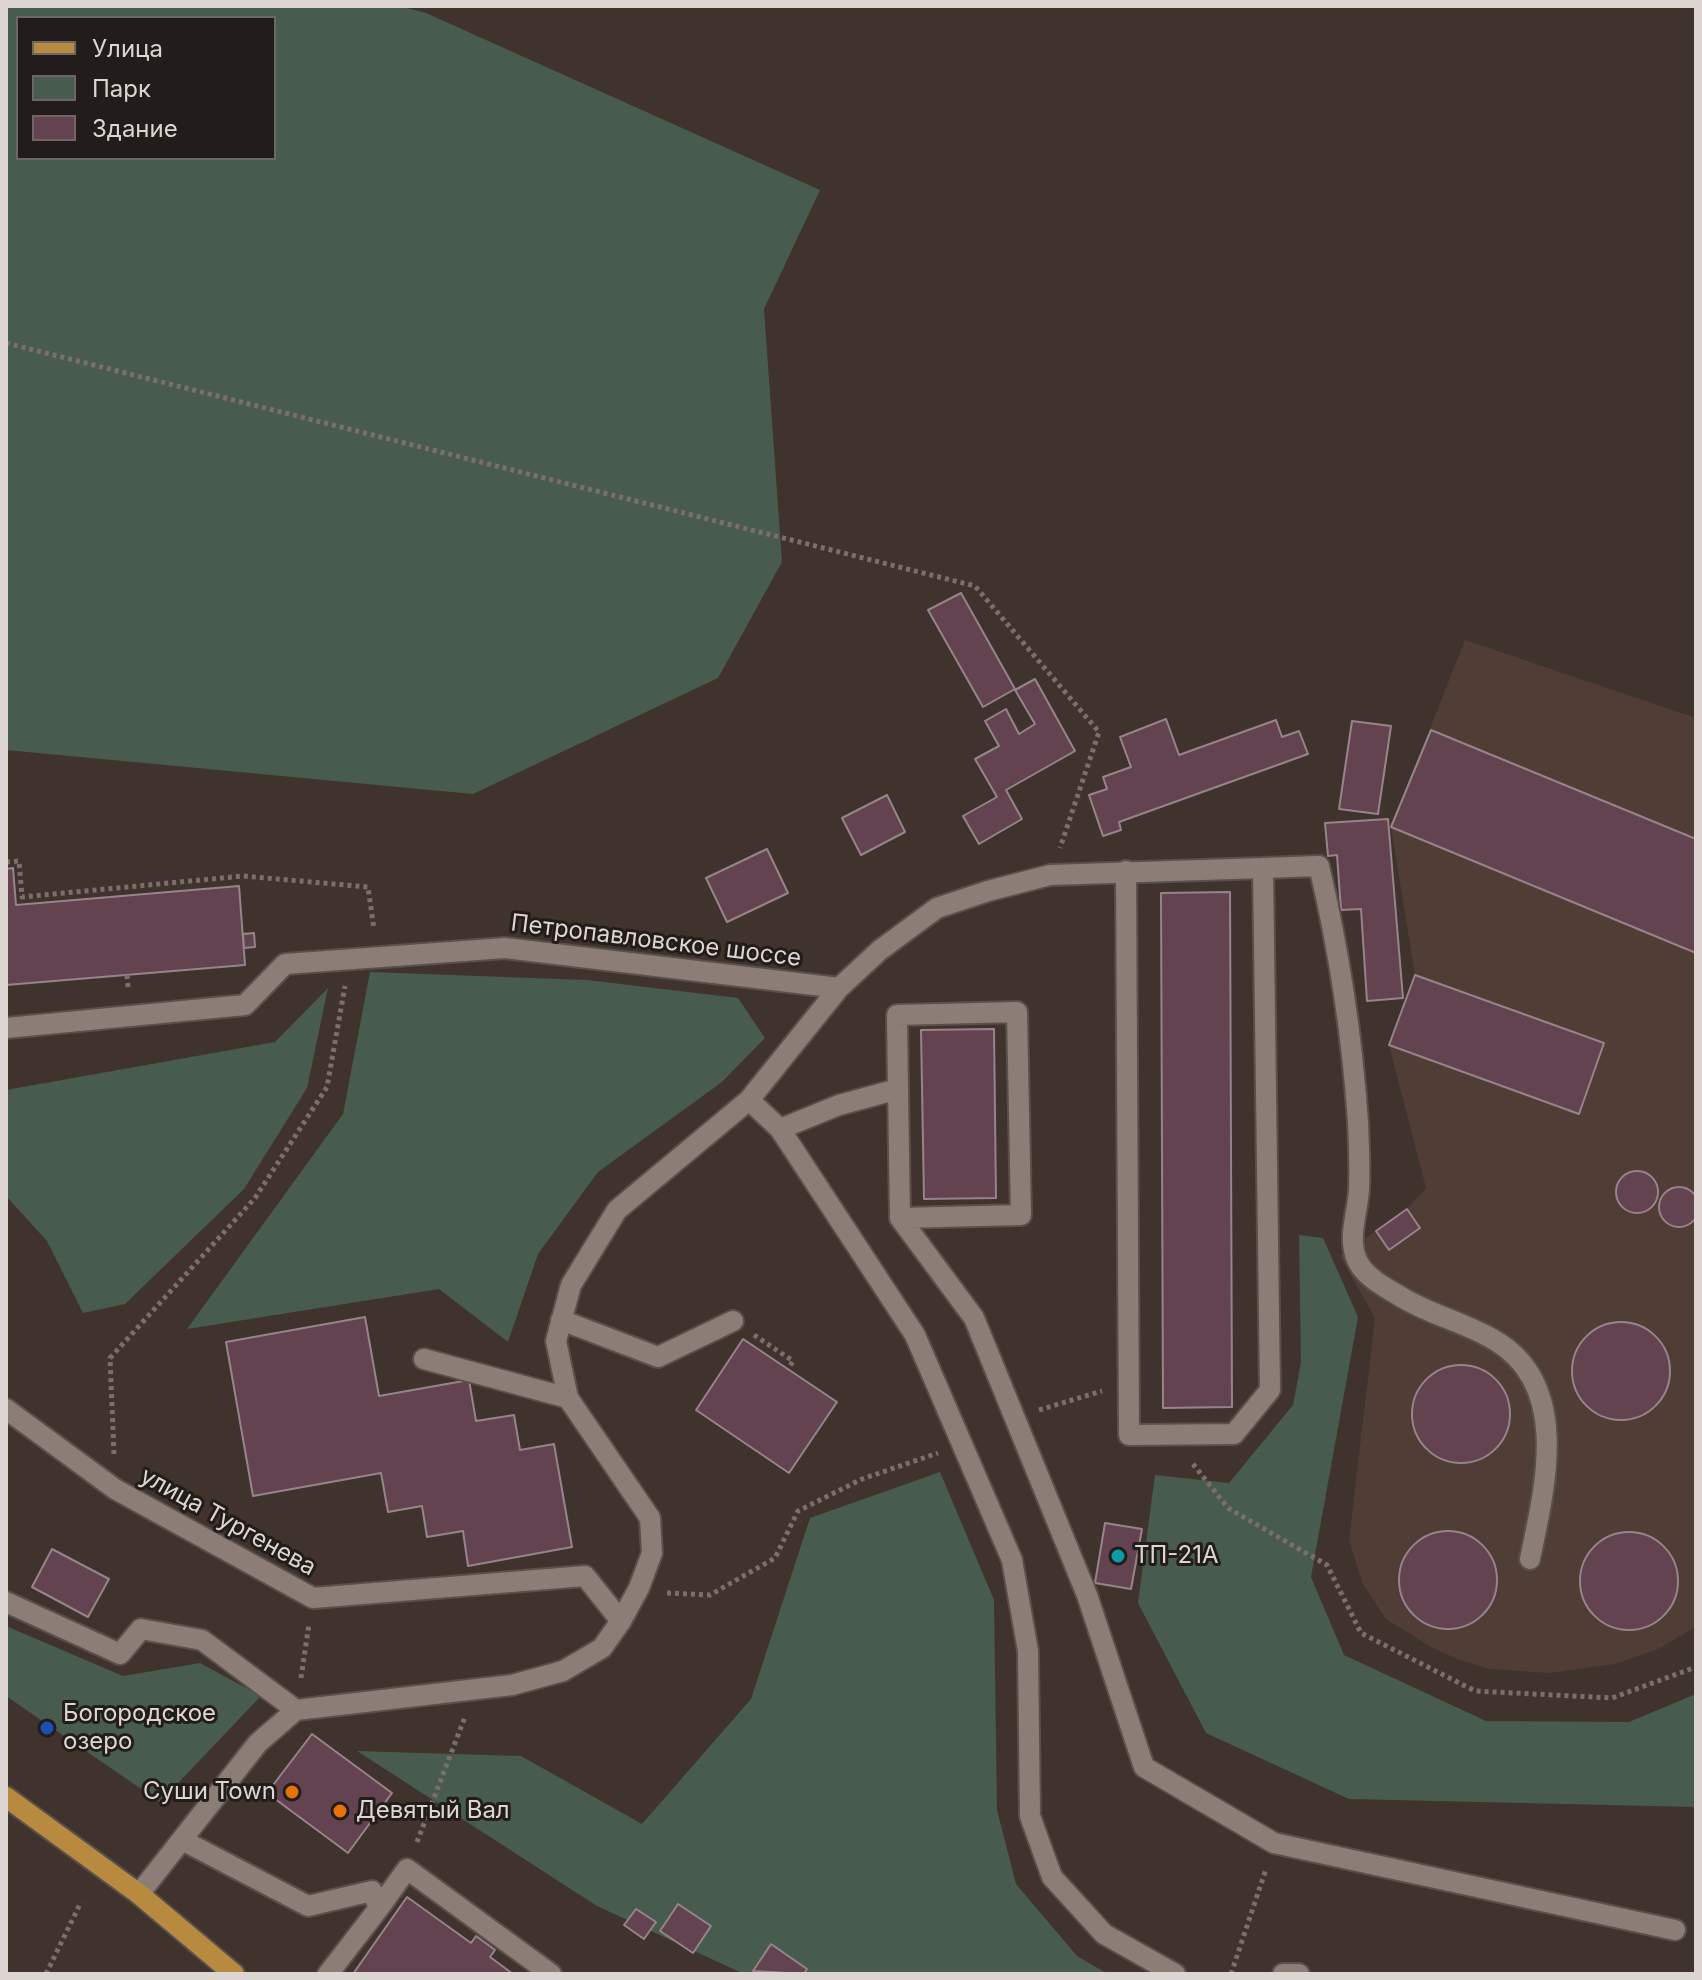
<!DOCTYPE html>
<html>
<head>
<meta charset="utf-8">
<style>
	body { margin:0 }
	#map { position:relative; width:1702px; height:1980px; overflow:hidden; background:#40332d; font-family:Inter,sans-serif }
	canvas { display:block }
	.frame { position:absolute; inset:0; border:8px solid #ddd5d2; pointer-events:none }
	.legend { position:absolute; left:16px; top:16px; width:260px; height:144px; box-sizing:border-box; background:#221c1a; border:2px solid #6d6664; margin:0; padding:10px 14px; list-style:none; font-size:24px; color:#ddd5d2 }
	.legend li { display:flex; align-items:center; gap:16px; height:40px }
	.legend b { width:40px; border:2px solid #6d6664 }
</style>
</head>
<body>
<div id="map">
<canvas width="1702" height="1980"></canvas>
<div class="frame"></div>
<ul class="legend">
<li><b style="height:10px;background:#b78a40"></b>Улица</li>
<li><b style="height:22px;background:#475b4f"></b>Парк</li>
<li><b style="height:22px;background:#62434f"></b>Здание</li>
</ul>
</div>
<script>
const ctx = document.querySelector('canvas').getContext('2d');
ctx.lineJoin = 'round';
function fill(path, color) { ctx.fillStyle = color; ctx.fill(path, 'evenodd'); }
function trace(path, color, width, dash) { ctx.strokeStyle = color; ctx.lineWidth = width; ctx.lineCap = dash ? 'butt' : 'round'; ctx.setLineDash(dash || []); ctx.stroke(path); }
function write(font, color, halo, rows, align = 'center') {
  ctx.font = font + ' Inter,sans-serif'; ctx.lineWidth = 6; ctx.setLineDash([]); ctx.textBaseline = 'middle'; ctx.strokeStyle = halo; ctx.fillStyle = color; for (const [text, x, y, turn = 0] of rows) {
    ctx.save(); ctx.translate(x, y); ctx.rotate((+turn || 0) * Math.PI / 180); ctx.textAlign = isNaN(turn) ? turn : align; if (halo) ctx.strokeText(text, 0, 0); ctx.fillText(text, 0, 0); ctx.restore();
  }
}
fill(new Path2D(`
	M1465,640l231,78v909l-38,22 -43,15 -66,9 -59,-4 -30,-9 -27,-12 -47,-29 -23,-35 -14,-44 26,-222 -35,-62 67,-47 19,-21 -37,-143 26,-70 -24,-148zM1407,1209l13,19 -31,21 -13,-17z`), '#503d36');
fill(new Path2D(`
	M6,6h393l27,7 394,177 -56,119 18,253 -64,116 -245,116 -467,-44zM18,18h256v140h-256z
	M370,972l217,8 151,18 27,40 -43,44 -124,90 -60,82 -30,88 -69,-53 -252,40 156,-215z
	M328,988l-21,100 -63,101 -119,115 -42,9 -36,-72 -41,-45v-106l269,-48z
	M1299,1235l24,3 35,79 -47,260 33,78 142,66 143,1 67,-28v113l-347,-8 -143,-66 -68,-130 17,-128 74,8 64,-78 8,-43z
	M940,1472l54,128 3,210 19,74 61,72 31,18h-364l-147,-68 -240,-155 164,5 121,68 109,-125 59,-181z
	M6,1626l117,50 77,-13 61,33 -101,106 -154,-106z`), '#475b4f');
const building = new Path2D(`
	M961,593l54,96 -32,18 -55,-97z
	M1035,679l40,72 -69,39 16,29 -43,25 -16,-28 34,-19 -22,-38 24,-13 -14,-25 21,-12 13,25 16,-10 -20,-34z
	M1166,719l13,36 97,-35 6,17 17,-6 9,23 -189,68 2,8 -18,6 -14,-41 18,-6 -4,-12 28,-10 -11,-30z
	M1352,721l39,5 -13,88 -39,-5z
	M1431,730l265,109v114l-305,-126z
	M887,795l18,37 -44,23 -19,-37z
	M1388,819l15,179 -36,3 -6,-92 -20,1 -4,-55 -9,1 -3,-33z
	M767,849l21,44 -61,29 -21,-44z
	M13,868l3,37 223,-19 6,79 -239,20v-116z
	M1230,892l2,515 -69,1 -2,-515z
	M254,933l1,14 -11,1 -1,-14z
	M1415,975l189,68 -25,71 -190,-69z
	M994,1029l2,169 -72,1 -3,-169z
	M1616 1192a21 21 0 1 1 42 0a21 21 0 1 1-42 0Z
	M1659 1207a20 20 0 1 1 40 0a20 20 0 1 1-40 0Z
	M1407,1209l13,19 -31,22 -13,-19z
	M365,1317l14,79 90,-16 7,41 38,-6 6,35 34,-6 18,103 -104,19 -5,-35 -36,6 -5,-31 -34,6 -7,-39 -128,23 -27,-154z
	M1572 1371a49 49 0 1 1 98 0a49 49 0 1 1-98 0Z
	M743,1339l94,63 -48,71 -93,-63z
	M1412 1414a49 49 0 1 1 98 0a49 49 0 1 1-98 0Z
	M1105,1523l37,6 -11,60 -36,-6z
	M1399 1580a49 49 0 1 1 98 0a49 49 0 1 1-98 0Z
	M1580 1581a49 49 0 1 1 98 0a49 49 0 1 1-98 0Z
	M52,1549l57,30 -21,38 -56,-30z
	M312,1734l80,59 -44,60 -81,-60z
	M407,1897l64,46 5,-7 19,14 -5,7 23,17h-160z
	M678,1904l33,22 -18,27 -33,-22z
	M636,1909l20,13 -12,17 -20,-14z
	M771,1944l36,25 -3,5 -51,-3z`);
fill(building, '#62434f');
trace(building, '#95858b', 2);
const minor = new Path2D(`
	M1263,868l56,-2c20,84 33,169 39,256 1,22 2,45 1,67 -1,23 -12,48 -2,71 7,16 27,27 41,35 31,20 67,27 98,46 76,46 48,149 34,218
	M6,1028l239,-23 40,-41 220,-16 334,40
	M749,1100l31,29 135,206 97,225 16,91 2,165 22,61 52,57 71,40
	M780,1129l59,-24 59,-16 2,129 121,-3 -4,-203 -120,3 1,74
	M900,1218l74,100 113,277 57,172 130,76 401,87
	M561,1320l97,37 75,-36
	M424,1359l144,39
	M6,1409l109,80 198,109 272,-22 36,45
	M6,1602l114,52 21,-25 61,11 94,70
	M182,1840l126,66 64,-15 7,17 -51,66
	M139,1894l119,-151 38,-33 216,-25 51,-14 39,-23 19,-27 18,-33 13,-35 -2,-35 -82,-120 -12,-57 15,-56 46,-75 132,-110 90,-112 41,-38 57,-42 51,-17 62,-16 213,-7 7,522 -36,44 -105,1 -3,-564
	M379,1908l28,-39 144,105
	M1283,1974h16`);
const major = new Path2D(`
	M6,1797l133,97 95,80`);
trace(minor, '#594f4b', 24);
trace(major, '#594f4b', 24);
trace(new Path2D(`
	M6,343l969,243 124,146 -39,116
	M6,862l13,-1 3,36 221,-21 125,11 6,42
	M127,975l1,12
	M754,1335l39,26 -5,8
	M1039,1410l63,-19
	M114,1454l-4,-96 145,-160 72,-111 18,-101
	M1193,1464l35,44 99,57 34,68 114,58 137,7 84,-31
	M667,1593l43,2 65,-37 23,-47 64,-32 76,-26
	M301,1678l8,-54
	M417,1842l48,-125
	M46,1974l35,-72
	M1231,1974l35,-105`), '#7a6f6a', 5, [4, 4]);
trace(minor, '#8c7d77', 20);
trace(major, '#b78a40', 20);
for (const [x, y, r, color] of [
	[1118,1556,8,"#0f9aa8"],
	[47,1728,8,"#1a4fb4"],
	[292,1792,8,"#e8710a"],
	[340,1811,8,"#e8710a"]
]) { const dot = new Path2D(); dot.arc(x, y, r, 0, 2 * Math.PI); ctx.fillStyle = color; ctx.fill(dot); trace(dot, '#221c1a', 3); }
write('24px', '#ddd5d2', '#221c1a', [
	["Петропавловское шоссе",656,941,7],
	["улица Тургенева",228,1522,29]
]);
write('24px', '#ddd5d2', '#221c1a', [
	["ТП-21А",1134,1556],
	["Богородское",63,1714],
	["озеро",63,1742],
	["Суши Town",276,1792,"right"],
	["Девятый Вал",356,1811]
], 'left');
</script>
</body>
</html>
